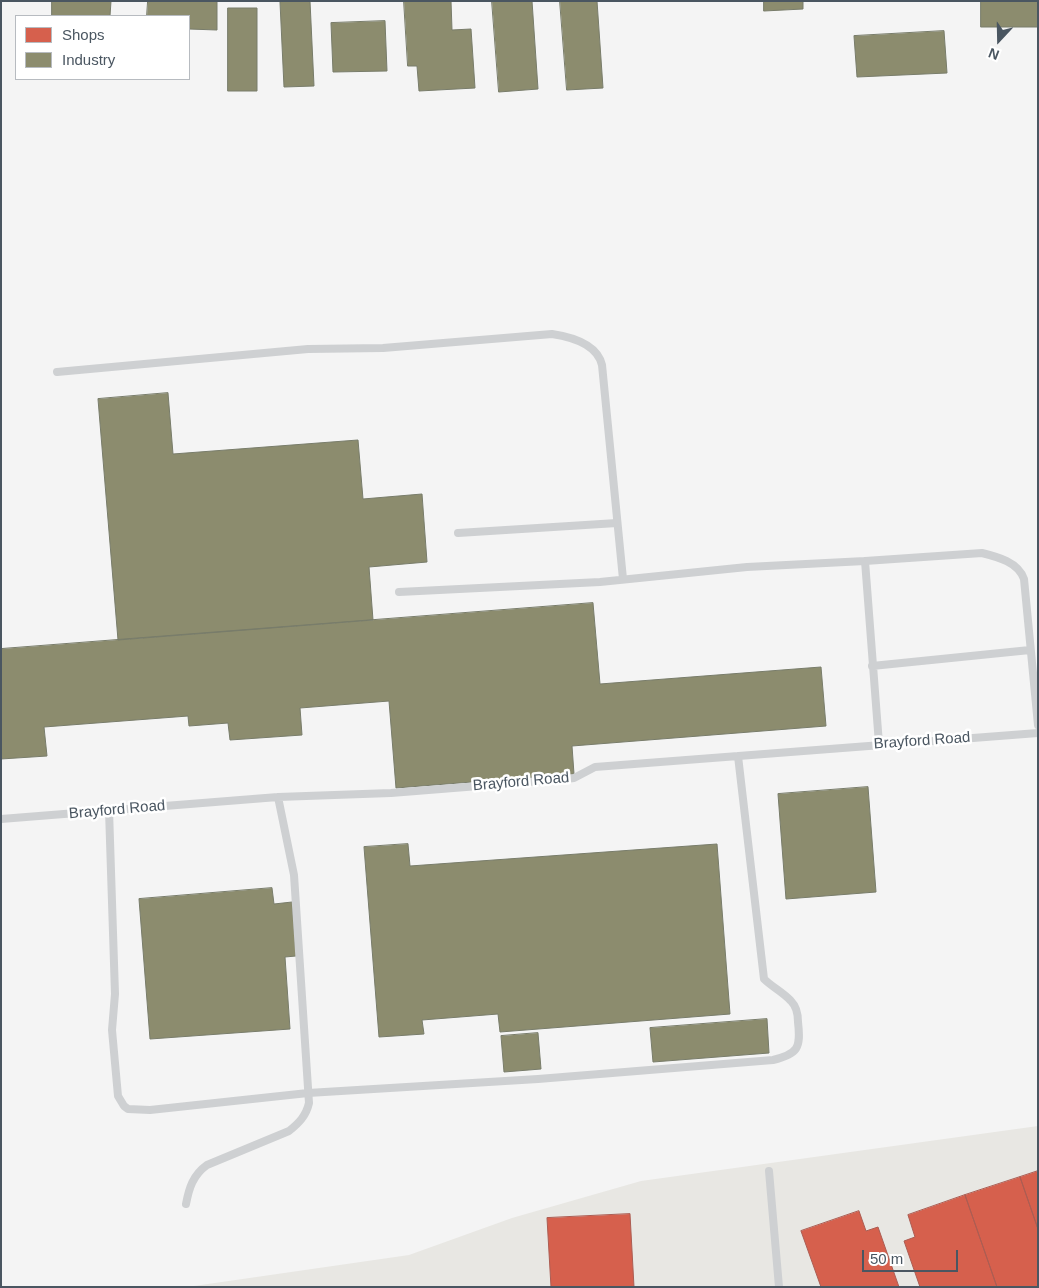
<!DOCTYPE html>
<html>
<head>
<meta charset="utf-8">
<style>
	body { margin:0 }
	#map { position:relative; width:1039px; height:1288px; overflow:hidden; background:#f4f4f4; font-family:Helvetica,sans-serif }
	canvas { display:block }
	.frame { position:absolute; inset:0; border:2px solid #4a5661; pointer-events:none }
	.legend { position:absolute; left:15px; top:15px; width:175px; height:65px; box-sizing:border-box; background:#fff; border:1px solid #b7bbc0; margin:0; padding:6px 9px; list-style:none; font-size:15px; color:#4a5661 }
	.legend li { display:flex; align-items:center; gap:10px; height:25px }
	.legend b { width:25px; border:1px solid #b7bbc0 }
	.north { position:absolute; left:974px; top:15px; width:50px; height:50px; -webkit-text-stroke:4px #fff; paint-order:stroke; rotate:201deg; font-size:14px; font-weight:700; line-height:20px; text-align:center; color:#4a5661 }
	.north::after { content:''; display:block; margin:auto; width:18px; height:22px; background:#4a5661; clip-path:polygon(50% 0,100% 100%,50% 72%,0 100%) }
	.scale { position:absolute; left:862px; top:1250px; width:96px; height:22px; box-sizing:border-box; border:2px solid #4a5661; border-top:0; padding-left:6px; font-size:15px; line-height:18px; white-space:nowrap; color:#4a5661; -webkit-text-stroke:4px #fff; paint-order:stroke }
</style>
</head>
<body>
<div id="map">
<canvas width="1039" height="1288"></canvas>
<div class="frame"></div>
<ul class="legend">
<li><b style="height:14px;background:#d6604d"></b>Shops</li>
<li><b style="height:14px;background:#8c8c6e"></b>Industry</li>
</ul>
<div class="north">N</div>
<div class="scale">50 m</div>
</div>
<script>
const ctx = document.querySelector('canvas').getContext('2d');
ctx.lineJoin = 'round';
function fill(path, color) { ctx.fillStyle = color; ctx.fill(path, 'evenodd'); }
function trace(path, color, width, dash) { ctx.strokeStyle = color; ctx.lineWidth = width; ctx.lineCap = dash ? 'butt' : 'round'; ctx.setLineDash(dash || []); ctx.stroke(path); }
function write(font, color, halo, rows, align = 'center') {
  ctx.font = font + ' Helvetica,sans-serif'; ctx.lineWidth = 5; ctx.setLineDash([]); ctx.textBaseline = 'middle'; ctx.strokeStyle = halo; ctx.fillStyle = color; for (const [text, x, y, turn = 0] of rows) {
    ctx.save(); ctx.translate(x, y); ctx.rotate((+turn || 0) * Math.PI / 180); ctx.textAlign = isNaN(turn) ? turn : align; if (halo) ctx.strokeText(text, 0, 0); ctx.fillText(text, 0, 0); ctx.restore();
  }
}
fill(new Path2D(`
	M1038,1126v161h-851l222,-32 103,-37 129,-37z`), '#e8e7e3');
const shops = new Path2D(`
	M1038,1171v58l-18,-52z
	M1020,1177l18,52v58h-41l-32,-92z
	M965,1195l32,92h-77l-16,-46 11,-4 -7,-22z
	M859,1211l7,20 12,-4 21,60h-78l-20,-56z
	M630,1214l4,73h-83l-4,-69z`);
fill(shops, '#d6604d');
trace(shops, '#ac5d53', 1);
const industry = new Path2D(`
	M52,1h59l-1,15h-58z
	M148,1h69v29l-28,-1v-13h-42z
	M310,1l4,85 -30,1 -4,-85z
	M404,1h47l1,29 19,-1 4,59 -56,3 -2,-25h-9z
	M492,1h40l6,88 -39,3z
	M560,1h37l6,87 -36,2z
	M764,1h39v8l-39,2z
	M981,1h57v26h-57z
	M228,8h29v83h-29z
	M385,21l2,50 -54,1 -2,-49z
	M944,31l3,42 -90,4 -3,-41z
	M168,393l5,61 185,-14 5,59 59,-5 5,68 -58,5 4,53 -255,20 -20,-241z
	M593,603l7,81 221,-17 5,59 -254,20 2,28 -178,14 -7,-87 -89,7 2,27 -72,5 -2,-17 -39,3 -1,-10 -144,11 3,29 -46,3v-110z
	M868,787l8,105 -90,7 -8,-105z
	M408,844l2,22 307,-22 13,170 -230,18 -2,-18 -76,6 2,14 -45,3 -15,-190z
	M272,888l2,16 18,-2 4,54 -11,1 5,72 -140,10 -11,-140z
	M767,1019l2,34 -116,9 -3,-34z
	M538,1033l3,36 -37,3 -3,-36z`);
fill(industry, '#8c8c6e');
trace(industry, '#787c6a', 1);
trace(new Path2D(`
	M57,372l251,-23 75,-1 169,-14c20,3 45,10 50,31l21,214
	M458,533l159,-10
	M865,561l14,183
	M399,592l201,-10 147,-15 118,-6 117,-8c16,4 36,9 42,26l14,146
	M872,666l158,-16
	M109,810l6,184 -3,36 6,66 6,10 4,3 22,1 158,-17 230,-14 235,-19c25,-6 28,-12 25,-38 0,-8 -1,-15 -7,-21 -8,-9 -19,-14 -27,-22l-26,-223
	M1,819l277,-22 113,-4 175,-14 8,-1 21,-11 443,-34
	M769,1171l10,116
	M186,1204c3,-16 7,-29 21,-39l82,-34c10,-8 17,-15 20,-28l-15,-228 -16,-78`), '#ced0d2', 8);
write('15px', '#4a5661', '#fff', [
	["Brayford Road",922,741,-4],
	["Brayford Road",521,782,-5],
	["Brayford Road",117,810,-5]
]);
</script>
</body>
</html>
